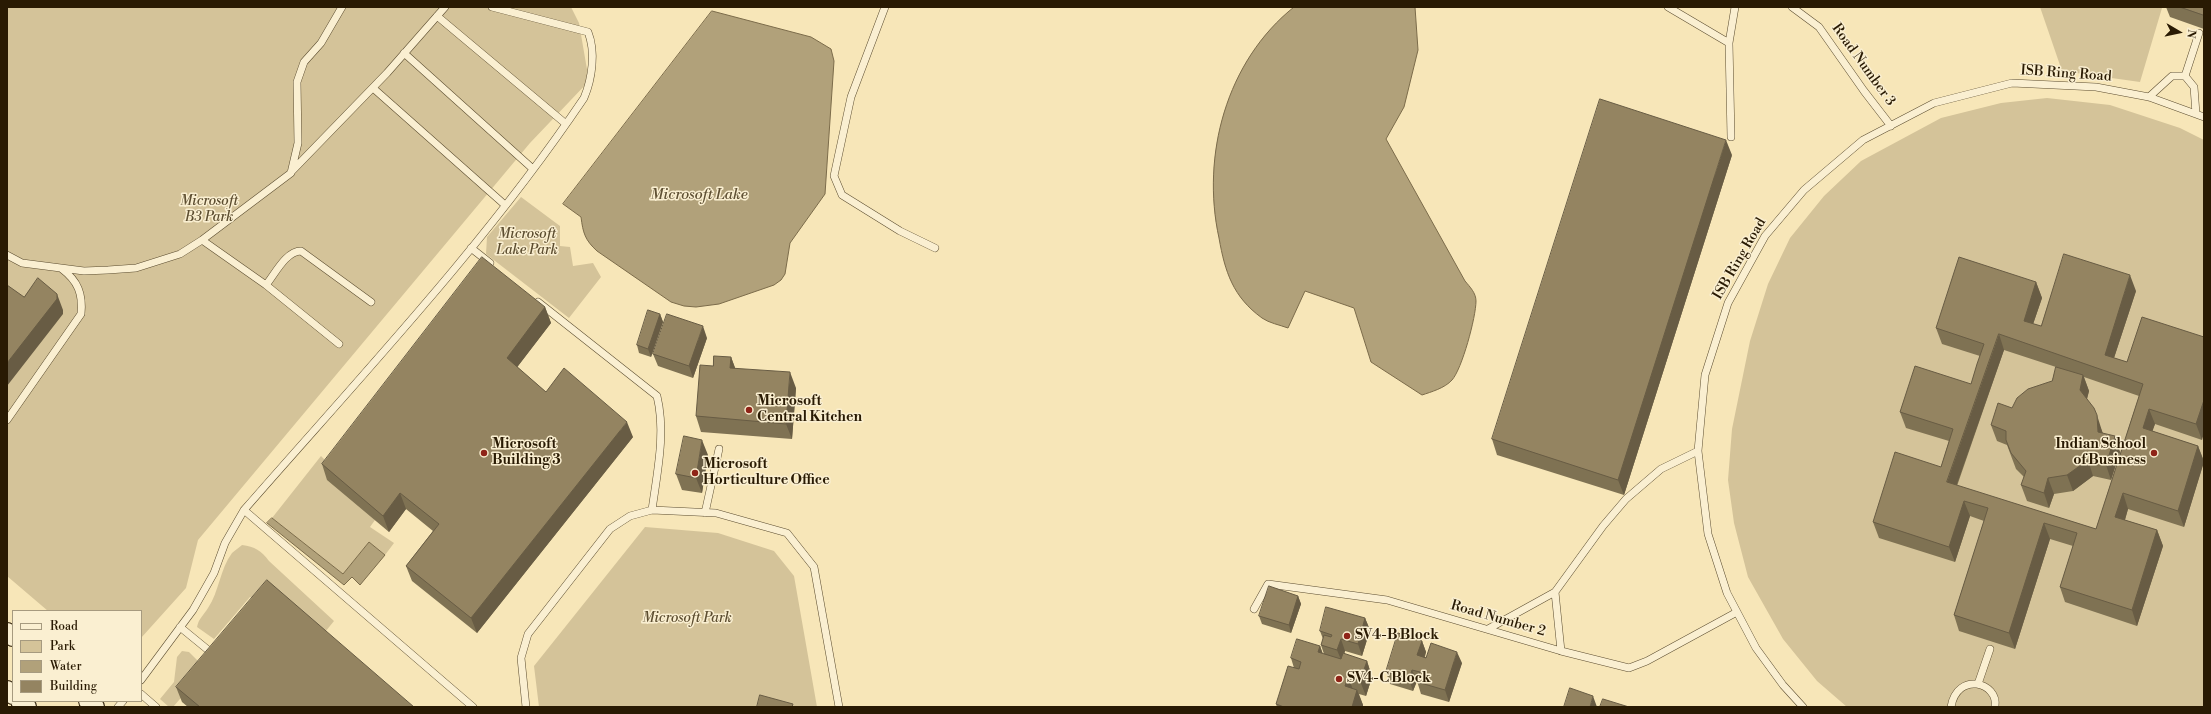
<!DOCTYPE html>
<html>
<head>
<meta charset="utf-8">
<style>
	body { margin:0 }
	#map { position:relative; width:2211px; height:714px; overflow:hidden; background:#f7e6b8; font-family:"Libre Bodoni",serif }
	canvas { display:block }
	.frame { position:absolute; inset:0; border:8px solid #291a03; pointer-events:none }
	.legend { position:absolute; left:12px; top:610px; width:130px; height:92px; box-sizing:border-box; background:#faefd1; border:1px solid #a69a7f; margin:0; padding:5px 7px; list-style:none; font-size:12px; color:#291a03 }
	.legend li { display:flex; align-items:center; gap:8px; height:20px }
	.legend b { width:20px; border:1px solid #a69a7f }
	.north { position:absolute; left:2159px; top:12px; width:40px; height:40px; -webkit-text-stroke:3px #faefd1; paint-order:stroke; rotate:99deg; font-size:11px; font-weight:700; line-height:16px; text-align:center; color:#291a03 }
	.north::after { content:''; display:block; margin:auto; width:14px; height:18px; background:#291a03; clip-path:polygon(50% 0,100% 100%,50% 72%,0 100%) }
</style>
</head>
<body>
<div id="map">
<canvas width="2211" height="714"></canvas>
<div class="frame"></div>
<ul class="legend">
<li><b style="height:5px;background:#faefd1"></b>Road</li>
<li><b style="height:11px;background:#d4c399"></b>Park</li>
<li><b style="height:11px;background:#b1a17a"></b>Water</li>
<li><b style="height:11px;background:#948461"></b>Building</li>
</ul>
<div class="north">N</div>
</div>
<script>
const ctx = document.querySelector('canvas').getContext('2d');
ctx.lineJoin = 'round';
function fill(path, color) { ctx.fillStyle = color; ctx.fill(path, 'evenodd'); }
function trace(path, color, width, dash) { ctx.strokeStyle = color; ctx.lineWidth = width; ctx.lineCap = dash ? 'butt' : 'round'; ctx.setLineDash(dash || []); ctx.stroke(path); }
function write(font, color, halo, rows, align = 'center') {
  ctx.font = font + ' "Libre Bodoni",serif'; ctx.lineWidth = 3; ctx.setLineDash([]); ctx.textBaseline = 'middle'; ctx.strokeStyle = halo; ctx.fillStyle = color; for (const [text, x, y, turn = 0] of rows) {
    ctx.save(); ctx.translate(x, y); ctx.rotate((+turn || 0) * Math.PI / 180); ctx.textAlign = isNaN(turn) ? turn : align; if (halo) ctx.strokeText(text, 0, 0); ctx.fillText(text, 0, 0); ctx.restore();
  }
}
fill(new Path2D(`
	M7,7h564l8,16 10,58 -59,62 -332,397 -12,48 -45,50v-27h-93l-41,-35z
	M2040,7l122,1 -22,74 -78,-11z
	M2047,98l63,7 70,23 24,12v567h-357l-30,-26 -34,-42 -35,-62 -14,-54 -6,-43 4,-51 18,-88 18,-57 22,-46 34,-42 37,-35 80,-43 60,-15z
	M521,197l39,29v20l10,1 3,19 20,-3 8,14 -32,41 -83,-64 1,-17z
	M321,456l14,14 40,50 -5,7 24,16 -9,12 -16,-13 -26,32 -71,-56z
	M645,527l73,6 56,18 20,25 23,131h-278l-5,-41z
	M242,545c13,2 19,5 27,16l65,60 -13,16 -71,-40 -36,42 -17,-12c2,-9 6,-11 11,-19 11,-16 12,-39 24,-55 3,-3 7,-5 10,-8z
	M182,651l7,1 17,17 -33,38h-4l-9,-8 14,-17 3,-25z`), '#d4c399');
const water = new Path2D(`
	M1294,7h121l3,43 -14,57 -18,32 79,142c5,6 11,12 11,20 0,16 -14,68 -24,79 -7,8 -21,12 -30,15l-51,-33 -17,-54 -49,-17 -17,37c-8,-3 -19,-5 -26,-10 -29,-21 -37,-46 -43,-80 -18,-82 7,-177 75,-231z
	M712,11l99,26 20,12 3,12 -9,133 -35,49 -5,31 -4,6 -7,5 -55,19 -23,3 -12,-1 -13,-4 -74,-51c-12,-11 -14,-18 -16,-34l-18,-13z
	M272,518l71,56 26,-32 16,13 -25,30 -8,-8 -8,8 -77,-62z`);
fill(water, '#b1a17a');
trace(water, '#7b6b4a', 1);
const lane = new Path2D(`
	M885,7l-34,90 -17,79 8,19 58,36 35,17
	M1668,7l61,36 2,94
	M1792,7l27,20 45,64 27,35
	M437,16l129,108
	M1729,43l6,-36
	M404,53l129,116
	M2185,76l14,-43
	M373,88l132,117
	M2149,97l23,-21h13l9,11 2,27
	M291,172l96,-99 58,-66
	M202,240l64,45
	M471,248l19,15
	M7,255l15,8 62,8 24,-1 28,-2 44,-14 22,-14 89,-67 7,-30 -1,-61 7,-20 17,-19 21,-36
	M339,344l-73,-59c9,-11 20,-34 35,-34l70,51
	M7,420l74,-106c2,-20 -3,-33 -19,-45
	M244,510l229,197
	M652,510l64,3 71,20 27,34 25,140
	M705,513l14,-64
	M1555,592l6,59
	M1254,609l14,-25 119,16 174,51 68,17 18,-7 90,-49
	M180,627l33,27
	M1488,629l67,-37 48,-66 23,-27 35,-30 37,-18
	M141,680l52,-70 21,-37 11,-30 19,-33c116,-133 241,-265 340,-412 8,-19 12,-46 4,-66l-96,-25
	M1978,684l12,-35
	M141,694l15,13
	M118,707l5,-6
	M526,707l-5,-49 7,-24 82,-105 20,-13 22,-6c5,-37 14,-77 5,-114l-119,-94
	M1803,707l-20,-22 -27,-37 -29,-55 -19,-59 -10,-83 7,-76 23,-72 37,-67 39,-46 59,-50 71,-37 78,-20 84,4 53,10 55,20
	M1951,707c6,-36 48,-25 44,0`);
const secondary = new Path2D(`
	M7,632l6,5
	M7,690l6,5
	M20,701l7,6
	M88,701l7,6`);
trace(lane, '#5c4d30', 8);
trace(secondary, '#291a03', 20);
trace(lane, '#faefd1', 7);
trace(secondary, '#faefd1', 18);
fill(new Path2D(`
	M2166,7h38v22l-34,-12z
	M1732,155l-108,340 -127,-40 -5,-16z
	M2036,282l6,16 -9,26 8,2 95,-35 -22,67 13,4 77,-25 -2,103 -47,-16 -3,7 46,15 6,15 -20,66 -56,-18 -3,11 32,10 6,16 -26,80 -72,-24 -5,-15 13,-41 -23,-7 -35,110 -56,-18 -5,-16 30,-94 -14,-5 -15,46 -76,-24 -6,-16 68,-55 8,-26 -43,-13 -6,-16 71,-28 9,-28 -38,-12 -6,-16zM2004,350l52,17 -4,14 -40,27 -21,17 6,16 10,4 9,24 8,8 -3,8 6,16 22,7 5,-14 19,-3 20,-15 18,4 9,-28 -17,-19 -1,-2 -15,-32 2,-8 -5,-14 55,19 -43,133 -139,-43z
	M545,307l6,16 -34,44 29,25 87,45 -156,196 -65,-52 -6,-15 27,-35 -27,-22 -17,23 -62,-52 -5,-16z
	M660,314l3,8 -12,35 -12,-4 -2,-8z
	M707,338l-14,40 -35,-12 -5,-12z
	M731,357l4,11 61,20 -4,51 -91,-7 -5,-16 17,-50z
	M708,455l-6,38 -20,-3 -6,-16z
	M1298,596l3,8 -10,29 -29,-9 -3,-8z
	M1365,618l5,12 -8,26 -17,-5 -1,3 23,7 5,16 -6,19 -7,-2 4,11v2h-86l-1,-3 18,-36 -3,-10 29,-12 3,8h1l-3,-9 2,-6 -3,-8z
	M1422,641l4,11 -1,5 37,6 -13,39 -28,-8 -4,-13 -4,10 -23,-7 -4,-12z
	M176,687l238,20h-226l-6,-5z`), '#7f7253');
fill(new Path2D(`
	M1726,140l6,15 -108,340 -6,-15z
	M2130,275l6,16 -26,79 -5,-15z
	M2036,282l6,16 -13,38 -5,-15z
	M57,294l6,16v4l-56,72v-23z
	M545,307l6,16 -39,51 -5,-16z
	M660,314l3,8 -12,35 -3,-8z
	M703,326l4,12 -14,40 -4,-12z
	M1999,334l5,16 -52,148 -5,-16z
	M731,357l6,16 -7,-5z
	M790,372l6,16 -4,51 -6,-15z
	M2083,375l6,16 -4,15 -5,-16z
	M2204,400v33l-2,7 -6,-16z
	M2149,409l6,15 -7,20 -5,-16z
	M2097,415l5,16 2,16 -6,-15z
	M627,422l6,15 -156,196 -6,-15z
	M2115,436l5,16 -9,28 -5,-15z
	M702,440l6,15 -6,38 -6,-15z
	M2198,446l6,16 -20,65 -6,-16z
	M2088,460l5,16 -20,15 -6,-16z
	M2048,478l6,16 -5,14 -5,-15z
	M400,493l6,16 -17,23 -6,-16z
	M2123,493l5,16 -7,24 -6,-16z
	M1964,501l6,15 -15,46 -6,-15z
	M2044,523l6,16 -35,110 -6,-16z
	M2157,530l6,16 -26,80 -5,-16z
	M1298,596l3,8 -10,29 -2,-8z
	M1365,618l5,12 -8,26 -4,-12z
	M1341,639l4,12 -3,11 -5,-12z
	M1422,641l4,11 -5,15 -4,-12z
	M1320,646l5,15 -7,-9z
	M1457,652l5,11 -13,39 -4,-12z
	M1367,661l5,16 -6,19 -6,-15z
	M1412,670l5,11 -4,10 -4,-12z
	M1348,677l6,15 -9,-6z
	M1357,690l6,15v2h-11z
	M1593,696l4,11h-7z`), '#685c44');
const building = new Path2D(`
	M2180,7h24v8z
	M1600,99l126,41 -108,340 -126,-41z
	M2064,254l66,21 -25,80 22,7 15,-45 62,20v63l-8,24 -47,-15 -6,19 55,18 -20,65 -55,-18 -8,24 42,13 -25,80 -72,-23 17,-54 -33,-10 -35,110 -55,-18 34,-107 -24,-7 -15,46 -76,-25 22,-70 46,15 12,-38 -53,-17 15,-46 56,18 6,-20 7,-20 -48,-16 23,-71 77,25 -12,39 17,5zM1999,334l144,50 -47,145 -149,-47z
	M482,257l63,50 -38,51 39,34 18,-24 63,54 -156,196 -65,-52 33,-42 -39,-31 -17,23 -61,-52z
	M38,278l19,16v5l-50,64v-78l17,12z
	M648,310l12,4 -12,35 -11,-4z
	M667,314l36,12 -14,40 -36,-12z
	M714,356l17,1 -1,11 60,4 -4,52 -90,-8 4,-51 13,1z
	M2056,367l27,8 -3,15 14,18 3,7 1,17 17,4 -9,29 -18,-5 -21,15 -19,3 -4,15 -23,-8 5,-14 -15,-18 -5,-13v-9l-15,-6 7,-22 14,5 5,-10 11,-9 24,-8z
	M684,436l18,4 -6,38 -20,-4z
	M267,580l147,127h-214l-24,-20z
	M1269,586l29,10 -9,29 -30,-9z
	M1326,607l39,11 -7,26 -17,-5 -4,11 -16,-5 3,-10 7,2 1,-2 -12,-4z
	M1398,633l24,8 -5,14 9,3 5,-15 26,9 -12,38 -28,-8 3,-10 -8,-2 -3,9 -23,-7z
	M1297,639l23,7 -2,6 23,7 2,-6 24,8 -7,20 -12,-4 -3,9 12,4 -5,17h-68l-8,-3 12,-38 11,3 2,-7 -10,-4z
	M1570,688l23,8 -3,11h-26z
	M760,695l33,9 -1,3h-35z
	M1603,699l26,8h-29z`);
fill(building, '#948461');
trace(building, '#685c44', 1);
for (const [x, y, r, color] of [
	[749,410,4,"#8f2418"],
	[484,453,4,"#8f2418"],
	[2154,453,4,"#8f2418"],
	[695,473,4,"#8f2418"],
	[1347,636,4,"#8f2418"],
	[1339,679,4,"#8f2418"]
]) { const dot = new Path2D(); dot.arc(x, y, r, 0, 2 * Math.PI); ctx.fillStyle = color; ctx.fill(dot); trace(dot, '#faefd1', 1.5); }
write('14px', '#291a03', '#faefd1', [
	["Road Number 3",1863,65,54],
	["ISB Ring Road",2066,74,4],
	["ISB Ring Road",1740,259,-60],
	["Road Number 2",1498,619,16]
]);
write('italic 14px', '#5c4d30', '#faefd1', [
	["Microsoft",209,202],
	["B3 Park",209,218],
	["Microsoft",527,235],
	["Lake Park",527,251],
	["Microsoft Park",687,619]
]);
write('bold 14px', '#291a03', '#faefd1', [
	["Microsoft",757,402],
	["Central Kitchen",757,418],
	["Microsoft",492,445],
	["Building 3",492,461],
	["Indian School",2146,445,"right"],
	["of Business",2146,461,"right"],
	["Microsoft",703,465],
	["Horticulture Office",703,481],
	["SV4-B Block",1355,636],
	["SV4-C Block",1347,679]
], 'left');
write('italic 15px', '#5f5033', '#faefd1', [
	["Microsoft Lake",699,195]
]);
</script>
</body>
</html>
